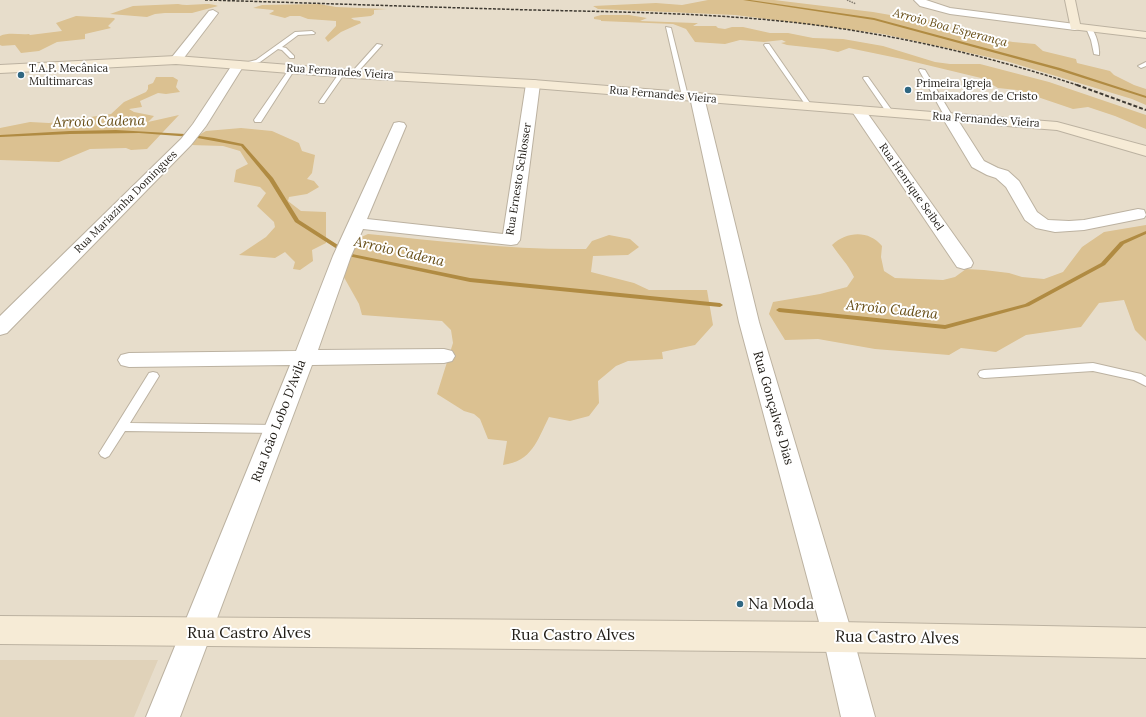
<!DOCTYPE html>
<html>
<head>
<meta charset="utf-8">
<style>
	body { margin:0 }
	canvas { display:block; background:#e7ddcb }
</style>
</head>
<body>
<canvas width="1146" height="717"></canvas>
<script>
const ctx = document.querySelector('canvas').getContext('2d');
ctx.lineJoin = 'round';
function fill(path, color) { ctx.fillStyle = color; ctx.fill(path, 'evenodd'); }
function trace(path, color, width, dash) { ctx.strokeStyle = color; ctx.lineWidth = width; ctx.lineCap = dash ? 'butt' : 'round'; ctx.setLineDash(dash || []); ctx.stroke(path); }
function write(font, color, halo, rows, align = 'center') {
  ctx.font = font + ' Lora,serif'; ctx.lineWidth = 4; ctx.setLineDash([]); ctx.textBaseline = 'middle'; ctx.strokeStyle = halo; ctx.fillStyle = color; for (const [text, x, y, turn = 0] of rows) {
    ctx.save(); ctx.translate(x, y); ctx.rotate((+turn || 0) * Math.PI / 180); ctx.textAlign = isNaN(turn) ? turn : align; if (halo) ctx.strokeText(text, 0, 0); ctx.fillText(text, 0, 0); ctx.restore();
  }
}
fill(new Path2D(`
	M0,660h158l-24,57h-134z`), '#e0d2b9');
fill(new Path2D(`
	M708,0h66l99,12 40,7h13l17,5 14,8 56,10 22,2 8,7 33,8 1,4 33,8 4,4 20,10 12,4v16l-14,-6 -126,-38 -123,-27 -148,-19 -137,-6 -5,-3 63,-3 26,2z
	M178,4c13,3 28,-3 40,2l-26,7h-27l-10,1 -8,3 -37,-3 23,-8z
	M319,4l17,3 51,2 -13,1v4l-3,2 -20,2 3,2 6,1 1,2 -20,9 -13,10 -3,-4 11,-12v-5l-28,-2 -8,-3h-10l-5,2 -16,-4 5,-3 -1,-1 -20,-2 9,-3z
	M601,15h28l18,3 -7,3 55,2h3l-5,3h23l2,2 7,1 7,-2h11l27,6h18l25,5 30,1 40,7 52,16 15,2h30l69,18 97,33v14l-31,-13 -27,-9 -15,2 -56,-19 -19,-2 -17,-10 -79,-19 -53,-11 -11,4 -14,-3 -37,-4 -6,-2 5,-1 -4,-2 -18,2 -24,-2 -15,4 -30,-2 -9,-13 -13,-5 -72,-3v-1l-7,-1v-2z
	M76,16l38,2 1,1 -7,7 3,2 -26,6v5l-28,3 -18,9 -18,2 -6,-8 -15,1 2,-1h-2v-9c9,-4 19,-1 29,-2l1,1 32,-4 -6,-8z
	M156,77h17l5,3 -2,7 4,5 -14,2 -8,-1 -18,8 2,6 -13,2 5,3 20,4 -6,6 31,-7 -32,34 -16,1 -5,-2 -36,1 -31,13 -59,-2v-32l30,-6 19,1 62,-9 13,-12 22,-10 2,-3v-4l5,-2z
	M241,128l31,3 27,12 3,8 13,4 -3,18 -5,6 7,2 5,6 -12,7 -18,3 -1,4 13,10 25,1v31l-14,7 1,11 -13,9 -7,-1 2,-7 -10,-10 -10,6 -36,-3 27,-18 9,-10 -1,-5 -17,-16 9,-13 -6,-6 -26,-5 2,-12 12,-6 -8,-13 -17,-5 -33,-1 2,-6 14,-8z
	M1146,225v116l-11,-11 -11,-30 -25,3 -18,24 -55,8 -30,17 -35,-4 -12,7 -74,-6 -57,-10 -33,1 -16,-26 4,-12 47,-8 27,-7 7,-10c-6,-13 -14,-20 -22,-32 15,-14 37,-15 50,1l-1,11 3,14 11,7 48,2 12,-3 11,-8 18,1 25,3 13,4 22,2 19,-7 19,-25 22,-15z
	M368,234c72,7 145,16 218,15l6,-8 17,-6 21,4 9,8 -11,8 -35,1 -2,16 43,11 15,7h58l6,35 -18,20 -33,7 1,7 -35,2 -12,5 -18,15 1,22 -10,13 -19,5 -21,-4c-12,24 -17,44 -46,48l4,-24 -19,-2 -8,-20 -6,-5 -10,-3 -27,-17 16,-51 -2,-13 -9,-9 -80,-6 -3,-11 -18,-32 18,-34z`), '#dbc191');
fill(new Path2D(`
	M743,0h7l124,18 186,50 86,28v2l-88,-28 -184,-50z
	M116,130l69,4 29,4 29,6 30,34 26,42 53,34 118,24 250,25 3,2 -3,2 -250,-25 -122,-26 -53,-34 -26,-42 -28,-34 -49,-9 -53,-4 -69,1 -70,3v-2l70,-4z
	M1146,231v3l-22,10 -19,21 -76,41 -84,23 -166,-17 -3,-2 3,-2 166,17 80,-21 76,-41 19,-21z`), '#b08b42');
const lane = new Path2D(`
	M1089,26c7,5 11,22 10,29l-5,-1 -3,-14 -5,-12z
	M666,27l5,1 17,68 -1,1 -5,-1z
	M312,31l3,2 -1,1 -16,1 -16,12 4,1 8,8v2h-4l-8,-8 -4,-1 -18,13 -20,5 -3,-2 19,-5 39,-28z
	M377,44l5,1 -27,30h-4v-2z
	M765,44h4l43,62 -1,1h-4l-43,-62z
	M1146,62v4l-5,2 -3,-2z
	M290,68l5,1 -34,53h-6l-1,-2z
	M920,69l5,1 28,47 -1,2h-6l-1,-2 -26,-47z
	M340,72l5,1 -21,30h-4l-1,-1z
	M864,77h4l25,35 -2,1h-4l-24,-35z
	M1093,363l48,11 5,3v9l-12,-6 -41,-9 -109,7 -4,-1 -2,-3 2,-3 4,-1z
	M153,372l4,1 2,3 -29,47 146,2 4,1 2,3 -2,3 -4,1 -151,-2 -16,25 -4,2 -4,-2 -2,-3 2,-3 48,-77z`);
const street = new Path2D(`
	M914,0h12l24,8 125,16 4,1 2,2 -2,2 -4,1 -125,-16 -30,-8z
	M213,10l5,3 -38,50h-8l-2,-3 2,-3 37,-46z
	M238,61l4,1 2,3 -38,61 -15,19 -184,188 -7,2v-19l181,-177 12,-15 41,-62z
	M533,80l5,1 2,3 -20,156 -3,4 -6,1 -148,-16 -12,27 -33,94 126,-1 8,2 3,5 -3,5 -8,2 -132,2 -132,352h-34l144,-352 -161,2 -8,-2 -3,-5 3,-5 8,-2 167,-2 37,-95 61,-133 5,-1 5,1 2,3 -39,93 136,15 23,-150 2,-3z
	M697,93l5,1 2,3 55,225 94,315 22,80h-34l-18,-80 -84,-315 -49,-225 2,-3z
	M858,106l5,1 108,152 2,4 -2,4 -7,2 -7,-2 -106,-157 2,-3z
	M949,113l5,1 30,47 14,7 10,3 11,10 18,31 11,8 21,1 15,-1 54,-11 6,1 2,5 -2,3 -60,12 -29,2 -19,-4 -11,-8 -19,-33 -10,-9 -9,-3 -15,-8 -30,-50 2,-3z`);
const secondary = new Path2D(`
	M1065,0h10l5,24 66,8v6l-75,-9z
	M176,56l177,14 180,10 524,42 89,24v10l-89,-26 -524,-42 -180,-10 -177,-14 -176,9v-8z
	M0,616l838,6 308,6v30l-308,-6 -838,-8z`);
trace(lane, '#bcb2a1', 2);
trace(street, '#bcb2a1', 2);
trace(secondary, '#bcb2a1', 2);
trace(new Path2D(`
	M847,0l9,4`), '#857e72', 1.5, [1.5, 1]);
fill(lane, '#fff');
fill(street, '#fff');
fill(secondary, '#f6ebd6');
trace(new Path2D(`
	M205,0c109,3 219,7 328,10 89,2 178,3 266,13 95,11 190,33 281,63`), '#3f3a32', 1.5, [3, 1.5]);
trace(new Path2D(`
	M1077,85l69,25`), '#3f3a32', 2, [4, 2]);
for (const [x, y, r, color] of [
	[21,75,4,"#306782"],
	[908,90,4,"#306782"],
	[740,604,4,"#306782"]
]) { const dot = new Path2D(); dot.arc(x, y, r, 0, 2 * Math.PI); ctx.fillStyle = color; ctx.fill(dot); trace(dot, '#fff', 1.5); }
write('11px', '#211d17', '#fff', [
	["T.A.P. Mecânica",29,69],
	["Multimarcas",29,82],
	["Primeira Igreja",916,84],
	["Embaixadores de Cristo",916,97]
], 'left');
write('11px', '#211d17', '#fff', [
	["Rua Fernandes Vieira",340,72,4],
	["Rua Fernandes Vieira",663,95,5],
	["Rua Fernandes Vieira",986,120,4],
	["Rua Ernesto Schlosser",519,179,-81],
	["Rua Henrique Seibel",911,187,55],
	["Rua Mariazinha Domingues",126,202,-45]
]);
write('italic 12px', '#664c14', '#fff', [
	["Arroio Boa Esperança",950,28,15]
]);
write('13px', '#211d17', '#fff', [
	["Rua Gonçalves Dias",773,408,74],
	["Rua João Lobo D'Avila",279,421,-69]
]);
write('italic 14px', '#664c14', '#fff', [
	["Arroio Cadena",99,122,-1],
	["Arroio Cadena",399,252,13],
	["Arroio Cadena",892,310,6]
]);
write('16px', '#211d17', '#fff', [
	["Na Moda",748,604]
], 'left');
write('16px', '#211d17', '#fff', [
	["Rua Castro Alves",249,633],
	["Rua Castro Alves",573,635],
	["Rua Castro Alves",897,638,1]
]);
</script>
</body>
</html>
